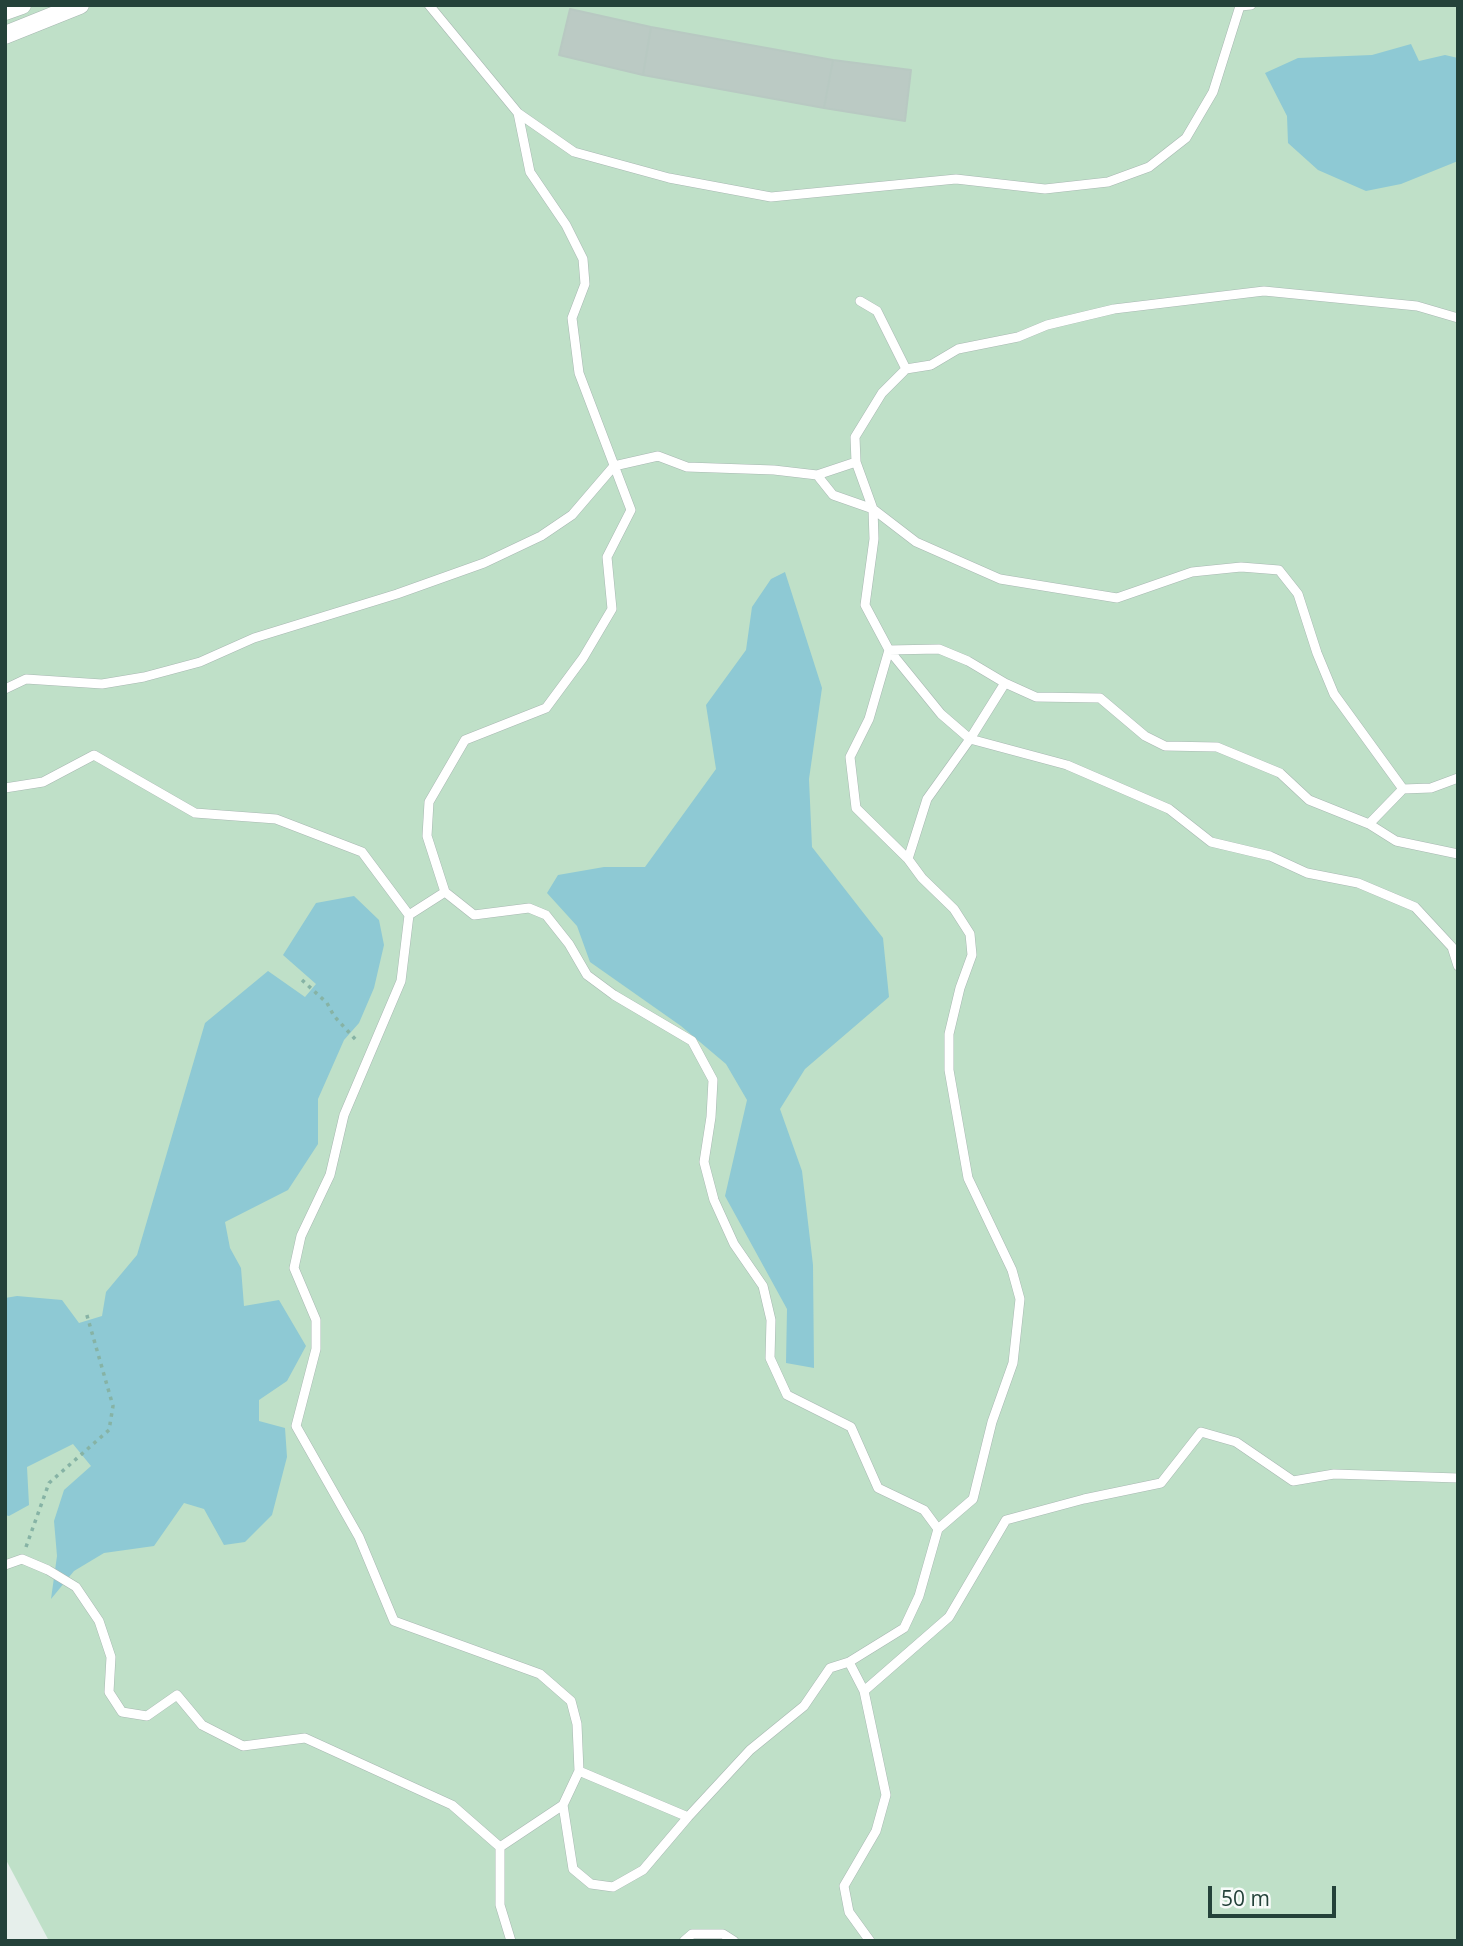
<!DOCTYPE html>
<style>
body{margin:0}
#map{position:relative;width:1463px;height:1946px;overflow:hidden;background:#e6efeb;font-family:"Open Sans",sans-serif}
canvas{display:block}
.frame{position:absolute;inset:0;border:7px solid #24423a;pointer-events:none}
.scale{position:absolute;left:1208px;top:1886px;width:128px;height:32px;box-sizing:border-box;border:4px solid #24423a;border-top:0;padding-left:9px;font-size:21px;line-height:24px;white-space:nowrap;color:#24423a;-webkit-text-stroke:5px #f7fbf9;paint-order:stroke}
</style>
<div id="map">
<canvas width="1463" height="1946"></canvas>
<div class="frame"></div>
<div class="scale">50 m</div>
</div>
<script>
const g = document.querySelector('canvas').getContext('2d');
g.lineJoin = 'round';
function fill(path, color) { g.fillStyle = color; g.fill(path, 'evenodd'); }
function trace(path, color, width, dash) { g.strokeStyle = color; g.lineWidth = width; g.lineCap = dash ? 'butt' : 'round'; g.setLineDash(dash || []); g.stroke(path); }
fill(new Path2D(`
 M5 5H1458V1941H49L5 1858Z`), '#bfe0c8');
fill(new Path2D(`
 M1411 44 1419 61 1445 55 1458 58V161L1401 184 1366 191 1318 170 1288 143 1287 116 1265 73 1298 58 1372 55Z
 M785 572 822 688 809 779 812 847 883 938 889 997 805 1069 780 1109 802 1171 813 1265 814 1368 786 1363 787 1309 725 1196 747 1100 726 1064 681 1026 590 962 577 926 547 893 558 875 604 867H645L716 769 706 705 746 650 752 607 771 579Z
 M354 896 379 920 384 945 374 988 359 1023 344 1040 318 1099V1144L288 1190 225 1222 230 1248 241 1268 244 1306 279 1300 306 1346 287 1381 259 1400V1421L285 1428 287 1457 272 1515 245 1542 224 1545 204 1509 184 1503 154 1546 104 1553 74 1571 51 1599 57 1556 54 1521 64 1490 91 1466 73 1444 27 1467 29 1505 9 1516 5 1515V1298L17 1296 62 1300 79 1323 102 1316 106 1292 137 1255 205 1023 268 971 305 997 316 984 283 955 316 903Z`), '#8ec9d4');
const building = new Path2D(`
 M570 9 651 27 643 75 559 55Z
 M651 27 833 60 824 108 643 75Z
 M833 60 911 70 905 121 824 108Z`);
fill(building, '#bbcac4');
trace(building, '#b8c9c2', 2);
const lane = new Path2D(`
 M429 5 518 113 574 152 669 178 771 197 956 179 1045 189 1108 182 1149 167 1186 138 1213 92 1240 6 1251 5
 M860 301 877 311 906 369
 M856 462 817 475 833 495 873 509 856 462 855 437 882 393 906 369 931 365 958 349 1018 337 1047 325 1114 309 1264 291 1417 306 1458 318
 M873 509 874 539 865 605 889 650 941 714 970 739 1067 765 1169 809 1211 842 1270 856 1307 873 1358 883 1415 907 1452 947 1458 966
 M873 509 916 542 1000 579 1117 598 1192 572 1241 567 1279 570 1298 594 1317 653 1334 694 1403 789 1431 788 1458 778
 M889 650 869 719 850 757 856 808 908 859 922 878 954 909 970 934 972 955 960 988 949 1034V1070L968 1178 1012 1270 1020 1299 1013 1363 992 1422 973 1499 938 1529
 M889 650 939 649 968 661 1005 683 1036 697 1100 698 1145 736 1165 746 1217 747 1280 773 1309 800 1369 824 1403 789
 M5 689 26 679 102 684 144 677 200 662 254 638 397 594 484 563 541 536 572 515 614 466 658 456 687 467 774 470 817 475
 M5 788 43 782 94 755 195 813 276 819 362 852 409 915 401 981 344 1115 330 1175 301 1236 294 1268 316 1320V1349L296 1426 359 1537 394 1621 540 1674 571 1701 577 1724 579 1771 688 1817 750 1750 804 1706 830 1668 849 1662 904 1628 919 1596 938 1529 924 1510 878 1488 851 1427 787 1395 770 1358 771 1320 763 1286 734 1244 714 1200 704 1162 711 1117 713 1080 692 1041 614 995 587 975 569 944 546 915 529 908 474 915 445 892 427 836 429 802 465 740 546 708 583 658 612 609 607 557 631 510 579 373 572 318 585 284 583 259 566 225 530 172 518 113
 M1369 824 1396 841 1458 854
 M908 859 927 799 970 739 1005 683
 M409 915 445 892
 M5 1565 22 1559 48 1570 76 1587 99 1621 111 1657 109 1692 122 1712 147 1716 177 1695 202 1725 243 1746 305 1738 452 1805 500 1847V1905L511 1941
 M849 1662 864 1691
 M563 1805 573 1869 591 1884 613 1887 643 1870 688 1817
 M500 1847 563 1805 579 1771
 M684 1941 692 1934H723L734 1941
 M870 1941 849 1912 844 1886 876 1831 886 1795 864 1691 949 1617 1006 1520 1084 1499 1161 1483 1201 1432 1236 1442 1293 1481 1334 1474 1458 1478`);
const street = new Path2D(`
 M5 11 22 5
 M5 35 80 5`);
trace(lane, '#a8b8b2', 10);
trace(street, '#a8b8b2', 19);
trace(new Path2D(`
 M302 980 327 1003 334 1016 356 1040
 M26 1547 49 1483 109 1430 113 1406 86 1312`), '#86b3a5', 3.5, [3.5, 5]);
trace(lane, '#fff', 9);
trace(street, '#fff', 18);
</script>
